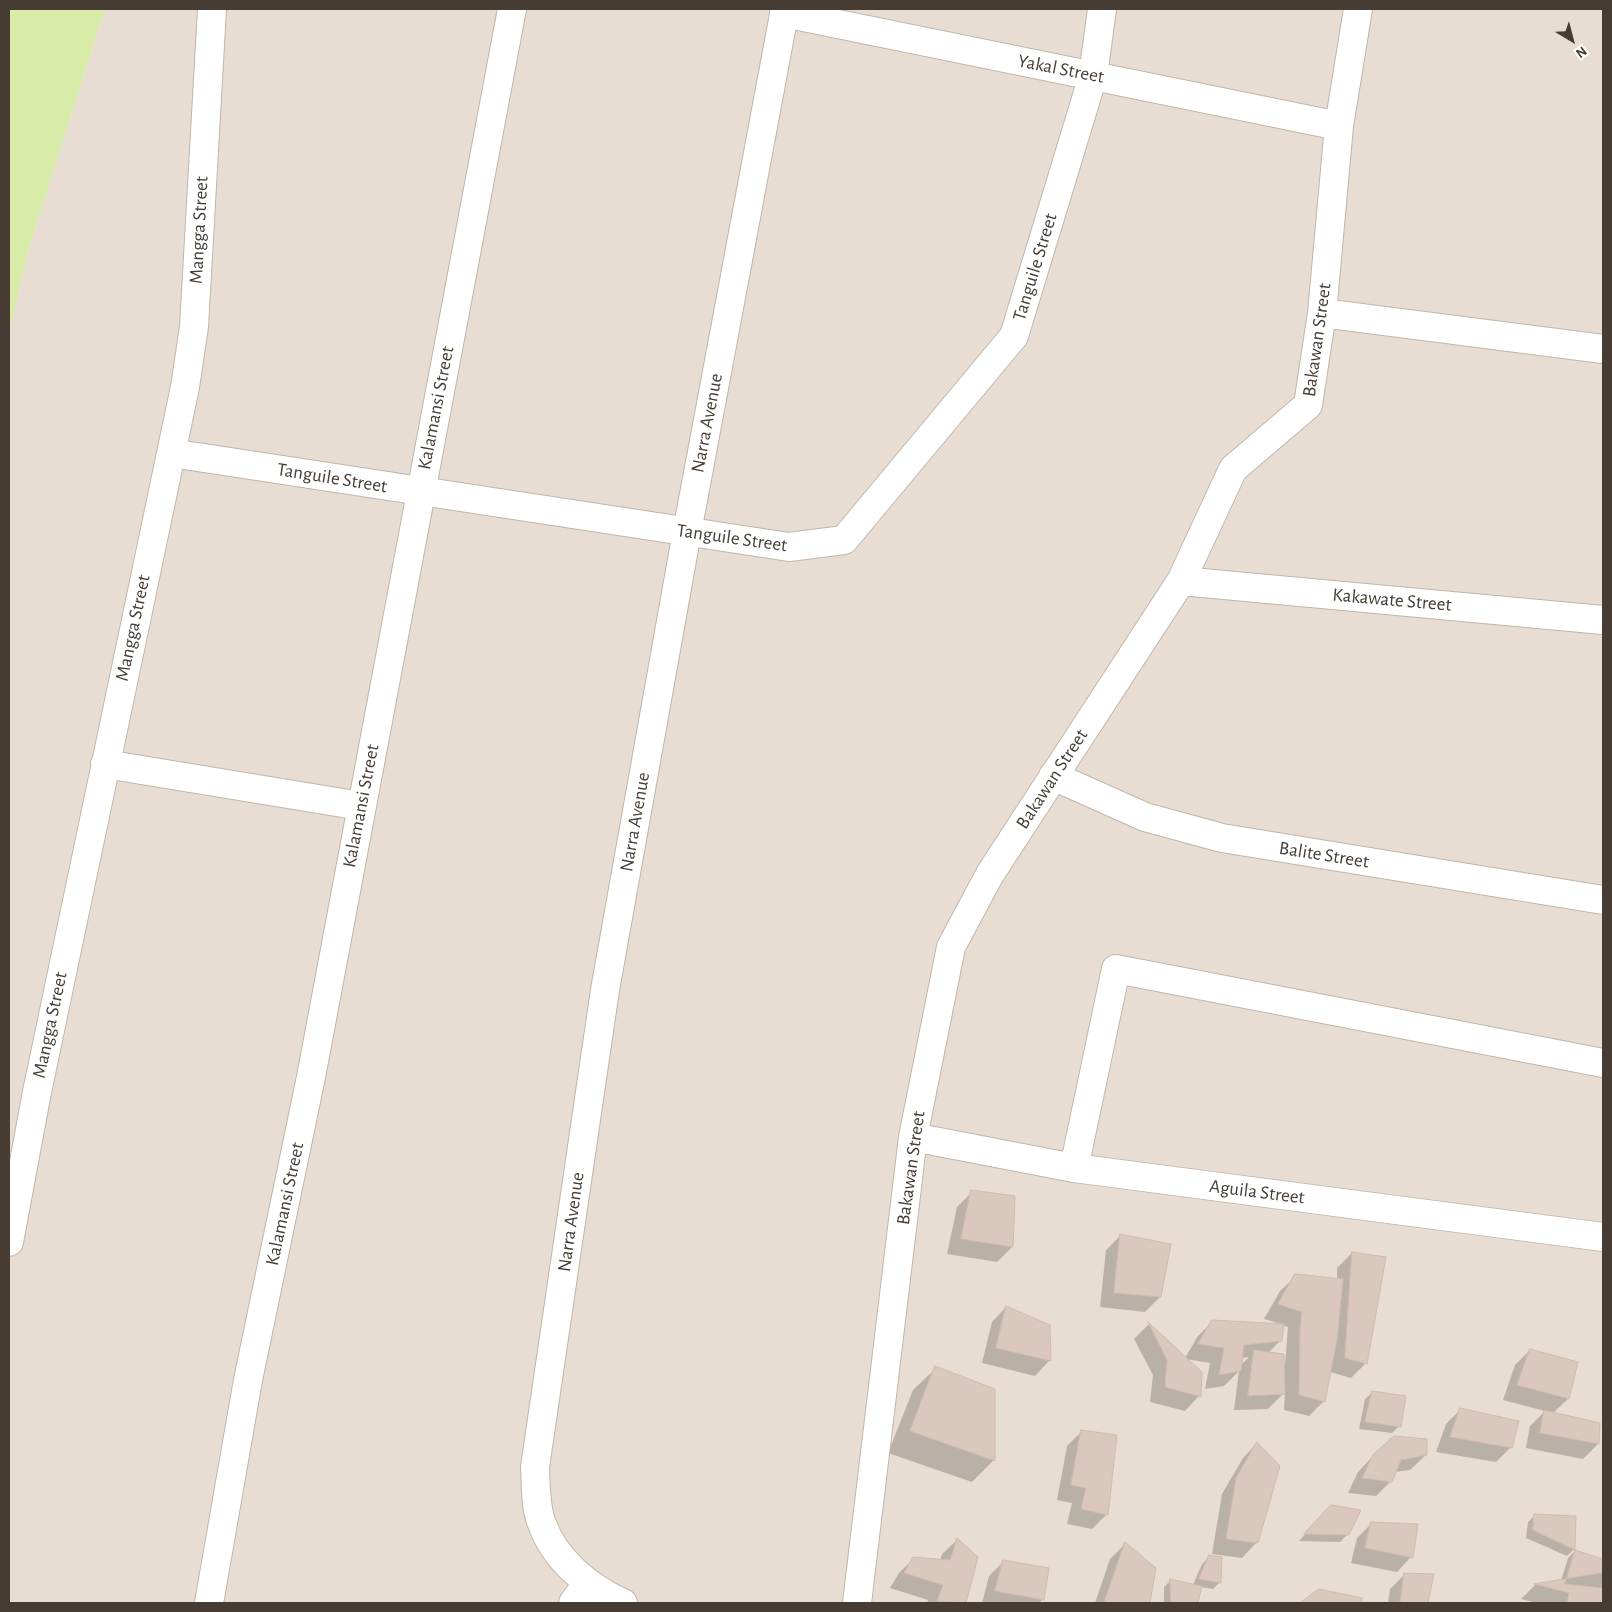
<!DOCTYPE html>
<style>
body{margin:0}
#map{position:relative;width:1612px;height:1612px;overflow:hidden;background:#f3ece4;font-family:"Alegreya Sans",sans-serif}
canvas{display:block}
.frame{position:absolute;inset:0;border:10px solid #463c33;pointer-events:none}
.north{position:absolute;left:1547px;top:15px;width:50px;height:50px;-webkit-text-stroke:4px #fff;paint-order:stroke;rotate:143deg;font-size:14px;font-weight:700;line-height:20px;text-align:center;color:#463c33}
.north::after{content:'';display:block;margin:auto;width:18px;height:22px;background:#463c33;clip-path:polygon(50% 0,100% 100%,50% 72%,0 100%)}
</style>
<div id="map">
<canvas width="1612" height="1612"></canvas>
<div class="frame"></div>
<div class="north">N</div>
</div>
<script>
const g = document.querySelector('canvas').getContext('2d');
g.lineJoin = 'round';
function fill(path, color) { g.fillStyle = color; g.fill(path, 'evenodd'); }
function trace(path, color, width, dash) { g.strokeStyle = color; g.lineWidth = width; g.lineCap = dash ? 'butt' : 'round'; g.setLineDash(dash || []); g.stroke(path); }
function label(font, color, halo, rows, align = 'center') {
  g.font = font + ' "Alegreya Sans",sans-serif'; g.lineWidth = 4.5; g.setLineDash([]); g.textBaseline = 'middle'; g.strokeStyle = halo; g.fillStyle = color; for (const [text, x, y, turn = 0] of rows) {
    g.save(); g.translate(x, y); g.rotate((+turn || 0) * Math.PI / 180); g.textAlign = isNaN(turn) ? turn : align; if (halo) g.strokeText(text, 0, 0); g.fillText(text, 0, 0); g.restore();
  }
}
fill(new Path2D(`
 M105 9H1603V1603H9V334L29 247Z`), '#e8ddd2');
fill(new Path2D(`
 M9 9H105L29 247 9 334Z`), '#d8eba9');
fill(new Path2D(`
 M972 1192 1012 1247 997 1262 947 1254 957 1207Z
 M1121 1235 1160 1297 1145 1312 1100 1307 1106 1250Z
 M1352 1253 1366 1363 1351 1378 1330 1372 1324 1401 1309 1416 1284 1410 1285 1392 1268 1409 1234 1410 1239 1371 1224 1386 1205 1389 1210 1363 1186 1359 1199 1396 1185 1411 1150 1402 1153 1375 1134 1339 1149 1324 1185 1358 1198 1336 1213 1321 1281 1324 1264 1319 1280 1291 1296 1276 1337 1280V1268ZM1282 1325 1288 1327 1285 1365 1268 1353 1280 1341ZM1249 1357 1240 1366 1241 1358Z
 M1006 1307 1049 1326V1361L1035 1376 982 1363 992 1322Z
 M1530 1350 1568 1399 1553 1413 1598 1444 1583 1459 1526 1448 1530 1426 1545 1411 1503 1400 1515 1365Z
 M936 1368 994 1460 972 1482 888 1453 913 1390Z
 M1373 1392 1399 1426 1392 1433 1359 1429 1365 1399Z
 M1461 1409 1511 1447 1496 1462 1436 1452 1446 1424Z
 M1082 1431 1107 1514 1092 1529 1067 1524 1072 1503 1057 1500 1067 1446Z
 M1257 1443V1542L1242 1558 1212 1554 1222 1494 1243 1458Z
 M1426 1455 1410 1470 1394 1472 1391 1481 1376 1496 1348 1493 1358 1472 1373 1456Z
 M1324 1514 1348 1534 1340 1542 1299 1541Z
 M1535 1515 1574 1549 1567 1556 1526 1538 1528 1522Z
 M1372 1523 1411 1557 1397 1572 1351 1563 1357 1538Z
 M957 1540 976 1557 964 1603H927L928 1600 890 1588 899 1573 914 1558 940 1561 942 1554Z
 M1125 1544 1154 1568 1149 1603H1095L1110 1559Z
 M1575 1551 1603 1561V1603H1537L1521 1599 1535 1585 1561 1581 1568 1558Z
 M1210 1556 1220 1582 1213 1589 1200 1587 1197 1603H1164V1587L1171 1580 1193 1585 1202 1564Z
 M1004 1561 1043 1599 1039 1603H982L989 1576Z
 M1405 1574 1432 1575 1427 1603H1388L1390 1589Z
 M1319 1590 1360 1599V1603H1302Z`), '#0003');
const building = new Path2D(`
 M971 1190 1015 1196 1013 1247 961 1239Z
 M1120 1234 1171 1244 1161 1297 1114 1293Z
 M1352 1252 1386 1257 1367 1364 1345 1358Z
 M1295 1274 1343 1279 1337 1340 1325 1402 1299 1395 1300 1328 1302 1312 1278 1304Z
 M1006 1306 1050 1325 1051 1361 996 1348Z
 M1212 1320 1284 1324 1282 1341 1244 1345 1241 1371 1219 1375 1224 1348 1198 1344Z
 M1148 1322 1202 1372 1201 1397 1165 1387 1167 1360Z
 M1530 1349 1578 1362 1569 1399 1517 1385Z
 M1254 1350 1284 1354 1285 1394 1248 1396Z
 M935 1366 995 1389V1461L910 1431Z
 M1372 1391 1406 1396 1401 1427 1365 1422Z
 M1460 1408 1519 1421 1512 1448 1450 1437Z
 M1544 1410 1600 1423 1599 1444 1540 1433Z
 M1081 1430 1117 1435 1108 1515 1081 1509 1086 1488 1071 1485Z
 M1394 1436 1427 1439V1455L1401 1460 1392 1482 1362 1478 1373 1455Z
 M1257 1442 1280 1466 1258 1543 1226 1539 1236 1478Z
 M1331 1505 1361 1510 1349 1535 1304 1534Z
 M1534 1514 1576 1516 1575 1550 1533 1530Z
 M1371 1522 1418 1524 1413 1558 1365 1548Z
 M957 1538 978 1557 966 1603 937 1601 943 1585 904 1573 913 1557 950 1560Z
 M1125 1542 1156 1568 1150 1603H1104Z
 M1575 1550 1603 1559V1588L1565 1584Z
 M1209 1555 1222 1557 1221 1583 1199 1579Z
 M1003 1560 1049 1568 1044 1600 995 1591Z
 M1404 1573 1434 1574 1428 1603H1400Z
 M1603 1573V1603H1567L1569 1593 1534 1584Z
 M1170 1579 1202 1586 1198 1603H1171Z
 M1319 1589 1362 1598 1361 1603H1300Z`);
fill(building, '#d9c8bb');
trace(building, '#d1bcab', 1);
const minor = new Path2D(`
 M784 13 1339 126
 M1322 313 1603 349
 M171 453 789 547 844 540 1014 336 1093 76 1102 9
 M1181 581 1603 620
 M105 764 361 806
 M1053 776 1145 817 1222 838 1603 900
 M913 1137 1074 1168 1603 1237
 M1074 1168 1116 969 1603 1063
 M9 1242 37 1092 185 387 194 327 212 9
 M209 1603 248 1380 311 1077 512 9
 M573 1603 588 1583
 M623 1603C589 1588 555 1560 542 1524 535 1507 536 1485 535 1467L605 990 687 532 785 9
 M857 1603 913 1137 951 947 990 874 1181 581 1233 469 1308 405 1322 313 1339 126 1358 9`);
trace(minor, '#c2b5a9', 30);
trace(minor, '#fff', 28);
label('19px', '#463c33', '#fff', [
 ["Yakal Street",1061,69,11],
 ["Mangga Street",199,230,-87],
 ["Tanguile Street",1035,267,-73],
 ["Bakawan Street",1317,340,-82],
 ["Kalamansi Street",436,408,-79],
 ["Narra Avenue",707,423,-79],
 ["Tanguile Street",332,478,9],
 ["Tanguile Street",732,538,8],
 ["Kakawate Street",1392,600,5],
 ["Mangga Street",133,628,-78],
 ["Bakawan Street",1052,779,-57],
 ["Kalamansi Street",361,806,-79],
 ["Narra Avenue",635,822,-80],
 ["Balite Street",1324,855,9],
 ["Mangga Street",50,1025,-78],
 ["Bakawan Street",911,1168,-82],
 ["Aguila Street",1257,1192,7],
 ["Kalamansi Street",285,1204,-78],
 ["Narra Avenue",571,1222,-82]
]);
</script>
